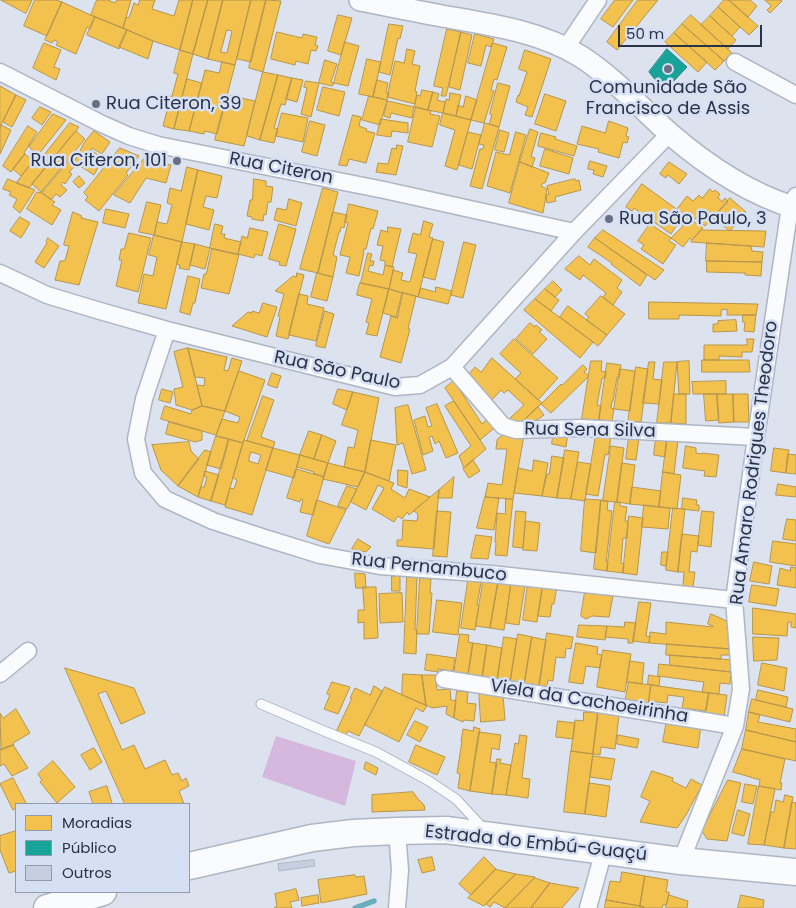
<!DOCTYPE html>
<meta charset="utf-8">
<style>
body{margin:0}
#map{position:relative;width:796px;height:908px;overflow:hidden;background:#dde3ee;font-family:Poppins,sans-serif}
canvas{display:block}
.legend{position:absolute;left:15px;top:803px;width:175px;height:90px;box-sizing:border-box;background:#d6e0f5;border:1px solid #919aaf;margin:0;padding:6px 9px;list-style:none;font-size:15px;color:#2a3247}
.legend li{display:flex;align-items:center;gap:10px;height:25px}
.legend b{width:25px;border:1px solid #919aaf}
.scale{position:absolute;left:618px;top:25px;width:144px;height:22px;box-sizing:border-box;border:2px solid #2a3247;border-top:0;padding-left:6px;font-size:15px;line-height:18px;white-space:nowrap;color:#2a3247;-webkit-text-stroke:4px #d6e0f5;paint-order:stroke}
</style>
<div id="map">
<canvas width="796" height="908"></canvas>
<ul class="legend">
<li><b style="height:14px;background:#f2c14e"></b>Moradias</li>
<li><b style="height:14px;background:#17a398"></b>Público</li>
<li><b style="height:14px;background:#c7cee0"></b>Outros</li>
</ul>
<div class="scale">50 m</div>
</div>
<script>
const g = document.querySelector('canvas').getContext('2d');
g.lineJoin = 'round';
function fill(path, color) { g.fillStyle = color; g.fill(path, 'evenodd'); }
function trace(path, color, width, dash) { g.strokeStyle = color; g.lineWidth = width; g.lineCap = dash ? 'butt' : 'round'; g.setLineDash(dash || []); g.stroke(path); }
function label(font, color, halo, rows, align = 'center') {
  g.font = font + ' Poppins,sans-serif'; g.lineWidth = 5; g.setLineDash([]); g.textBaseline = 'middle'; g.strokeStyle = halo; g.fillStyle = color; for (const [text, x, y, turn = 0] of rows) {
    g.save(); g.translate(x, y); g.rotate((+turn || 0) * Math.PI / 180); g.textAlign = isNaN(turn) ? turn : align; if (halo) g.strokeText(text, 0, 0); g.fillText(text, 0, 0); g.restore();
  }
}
fill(new Path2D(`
 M276 736 356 761 345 806 262 777Z`), '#d6b8de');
const homes = new Path2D(`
 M1 0H32L26 13Z
 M35 0H56L62 2 47 36 24 26Z
 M97 0H108L115 3 117 0H131L123 28 91 15Z
 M140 0H155L152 9 174 16 179 0H193L180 50 153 41 123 28 126 17 129 18 134 3 138 5Z
 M193 0H208L193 54 180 50Z
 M208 0H223L208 59 193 54Z
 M223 0H251L235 65 208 59ZM227 30 232 31 227 53 221 52Z
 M251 0H266L251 62 237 59Z
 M266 0 281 1 263 72 249 68Z
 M615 0H633L613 27 601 19Z
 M638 0H658L617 50 607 42Z
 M724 0H729L758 26 749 35 718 7Z
 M729 0H750L757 6 748 17Z
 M765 0H781L782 1 770 13 767 10 771 6Z
 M62 2 95 17 90 29 87 27 76 54 56 45 58 42 54 40 52 43 45 40Z
 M718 7 740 27 732 36 710 16Z
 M338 15 352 18 341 55 328 51Z
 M691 15 732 53 724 61 682 24Z
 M710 16 736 40 728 49 701 25Z
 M95 17 127 30 119 49 87 35Z
 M389 24 403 26 400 39 398 38 390 75 379 72Z
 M682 24 724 61 715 70 674 33Z
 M447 29 461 32 446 96H441L443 88 434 86Z
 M127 30 153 41 148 59 119 47Z
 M277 32 302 38 303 34 317 37 315 45 318 46 316 51 311 50 308 64 296 61 295 65 271 59Z
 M461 32 472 35 460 90 449 87Z
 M674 33 707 62 698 72 665 42Z
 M475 34 494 39 491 47 486 45 481 66 468 63Z
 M345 42 359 46 348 86 334 83Z
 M44 43 61 50 54 67 60 69 56 80 33 68Z
 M493 43 507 47 497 80 494 79 491 90 494 91 484 123 471 120Z
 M407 49 415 51 412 64 420 66 415 91 417 92 415 104 387 97 395 61 404 63Z
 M180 50 193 54 174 129 163 126 171 96H172L178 74 174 73Z
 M525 50 551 59 532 117 525 115 528 107 516 102 518 95 519 96 527 72 519 69Z
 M367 59 381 62 373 97 359 94Z
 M325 60 337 64 331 82 334 83 332 86 319 83Z
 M222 62 235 65 217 134 205 131 204 134 189 131 205 70 219 73Z
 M263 72 278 75 260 140 247 136Z
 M278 75 292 78 285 105 281 104 274 128 278 129 274 143 260 140Z
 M292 78 303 80 297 102 286 99Z
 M187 79 202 83 189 131 174 129Z
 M377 80 388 83 386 92 389 93 387 100 373 97Z
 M306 81 319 83 311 117 301 114 307 88 304 87Z
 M498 83 510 86 499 127 489 124 492 115 490 114Z
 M0 86 16 95 0 127Z
 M323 87 345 92 339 116 317 110Z
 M422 90 433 92 428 110 414 107 417 95 420 96Z
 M433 92 439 94 437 100 445 102 443 113 428 110Z
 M450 93 461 95 456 116 443 113 446 99 449 100Z
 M545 94 566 101 556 131 535 124Z
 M16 95 26 100 12 127 3 122Z
 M227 95 255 101 244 146 215 140Z
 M369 96 387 100 380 125 362 120Z
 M466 96 477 100 471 120 456 116 458 105 463 107Z
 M388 101 414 107 412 118 391 113 390 118 384 116Z
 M40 107 51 112 42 125 32 118Z
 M416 107 431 111 430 114 440 116 432 147 408 142Z
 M282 113 308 118 303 142 276 136Z
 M443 113 471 120 457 170 445 166 455 130 440 125Z
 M53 114 66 120 38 155 29 147Z
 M353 115 361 117 359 126 367 129 366 131 375 133 366 163 349 159 347 166 339 165Z
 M381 119 408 123V133L392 131 391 137 377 135Z
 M310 121 325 125 317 156 302 152Z
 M609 121 628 128 626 136 629 137 627 143 623 142 619 158 598 152 599 149 577 144 582 126 605 133Z
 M70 123 79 127 29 188 16 183 30 165 33 168Z
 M485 123 499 127 482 189 470 186 480 149H483L484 145 479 144Z
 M1 125 11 130 0 154V127Z
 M28 126 37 132 24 153 25 154 11 172 3 166Z
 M530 129 538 132 531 157 535 158 532 167 520 162Z
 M500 130 509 133 504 152 495 150Z
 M76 131 85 139 41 192 32 184Z
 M94 131 110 142 102 154 92 148 91 150 103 158 94 175 74 162 84 143Z
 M468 132 481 135 472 169 459 165Z
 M516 132 526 135 510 193 487 186 496 152 509 155Z
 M541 133 556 137 555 139 577 146 574 156 538 146Z
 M397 145 403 146 396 175 376 172 378 163 388 164 392 148 396 149Z
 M120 148 139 156 126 173 128 175 99 211 85 200 88 197 84 193Z
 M545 149 573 158 569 174 540 166Z
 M25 154 33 161 21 176 13 169Z
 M144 159 171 165 166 183 146 178 130 203 114 195Z
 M590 161 607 166 603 177 593 174 594 170 588 169Z
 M68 162 74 167 69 172 72 174 65 184 63 182 61 185 67 190 60 197 56 194 51 200 42 193Z
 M520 162 549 173 545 183H543L541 186 547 189 543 213 509 203Z
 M669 162 687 174 679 184 668 175 666 178 660 174Z
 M187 167 198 170 182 242 154 235 157 222 167 224 172 205 167 203 170 188 181 191Z
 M198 170 222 176 217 198 206 196 203 207 214 210 209 230 186 224Z
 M79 176 85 183 79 188 73 182Z
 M8 179 35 190 20 213 13 207 17 199 9 195 11 192 3 189Z
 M254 179 266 181V186L273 187 271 202H268L266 215 264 214 263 221 252 219V217L247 216 250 200H252Z
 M575 179 576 181 579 180 581 190 555 197 556 201 547 203 546 195 549 194 547 186Z
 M642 184 693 221 703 228 692 240 690 238 683 247 671 238 683 226 678 223 671 234 634 208 632 211 626 207Z
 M323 188 338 192 318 273 300 269Z
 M710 189 713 192 715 190 720 194 718 197 722 202 725 198 728 202 705 226 696 218 693 221 677 209 687 196 693 201 699 195 702 198Z
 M37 192 42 193 55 202 52 205 61 210 52 225 27 209Z
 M730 198 746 212 730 231 713 218Z
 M289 199 302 203 296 226 274 220 277 208 286 210Z
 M147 202 161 205 154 235 139 232Z
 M349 204 378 211 373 229 371 228 366 249H364L363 252H364L359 276 346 273 350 257 340 255 348 223 345 222Z
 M106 209 129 214 125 228 103 223Z
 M73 212 82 216 81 218 98 222 79 285 55 280 60 261H65L69 246 64 245Z
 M333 212 347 215 344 228 341 227 340 232H339L333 255 337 257 333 277 318 273Z
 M20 217 30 223 21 238 10 231Z
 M424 221 433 224 429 237 433 238 418 297 389 289 393 270 403 273 401 280 410 282 417 254 408 252 413 233 420 235Z
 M215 224 223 226 221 234H225L224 238 241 242 238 254 210 248Z
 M279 224 296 229 286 266 279 265 280 262 269 259Z
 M650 224 670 237 671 238 669 241 676 245 663 264 641 249 644 245 638 241Z
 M388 227 401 229 392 267 385 265V261L380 260 383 246 377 245 381 230 387 232Z
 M250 228 268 232 262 256 255 254 254 258 238 254 242 236 247 238Z
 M603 230 664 270 655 280 595 238Z
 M701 230 766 231 764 247 691 242Z
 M129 233 151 238 138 292 116 286 122 260H119L121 249H124Z
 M154 235 182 242 166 309 138 303 144 274 153 276 157 257 149 255Z
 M48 238 59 246 44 268 35 262 47 243 46 242Z
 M595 238 647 275 640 286 611 264 612 263 588 247Z
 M433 239 444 242 435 280 423 277Z
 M182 242 195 244 189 270 179 268 180 265 177 264Z
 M464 242 476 245 463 298 451 295Z
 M707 243 751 246 752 251 763 252 762 262 706 261Z
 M195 244 210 248 205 269 190 265Z
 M212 249 239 255 229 294 201 288 204 274H206Z
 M368 253 372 254 370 261H374L373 266 370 265 368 271 383 275 385 265 394 267 389 289 361 283Z
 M579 256 590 265 594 259 622 280 617 288 622 292 613 305 603 297 606 293 583 275 580 280 565 269Z
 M707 261 762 262 761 276 745 275V273L707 272Z
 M297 273 304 275 288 339 276 336 280 317 278 316 284 294 275 291 293 276 296 277Z
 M317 273 333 277 327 301 311 297Z
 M188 276 200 279 195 303H193L190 315 180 312Z
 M553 281 562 290 555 297 545 289Z
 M360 283 389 289 377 336 366 334 369 323 366 322 372 299 357 295Z
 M436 287 452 291 448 304 418 297 421 288 435 292Z
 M389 289 402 293 396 317 383 313Z
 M545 289 559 300 551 311 535 299Z
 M403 293 416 296 408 329H410L401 363 380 357 391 316 397 318Z
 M299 294 308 296 307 304 324 308 316 341 289 335Z
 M601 296 625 314 607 335 586 320 589 317 585 314Z
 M535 299 593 342 580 358 524 310Z
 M649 302 758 304 756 315H727V309L721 310V316L679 315V319H649Z
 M263 303 277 307 267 337 232 326 248 312 252 313V311L259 313Z
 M568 306 607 335 598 346 560 317Z
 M325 311 334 314 325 348 316 346Z
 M743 315H756L754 332 744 331 745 322H743Z
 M736 320 737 331 713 332V324H718V321Z
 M530 323 535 327 536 325 542 330 539 332 547 339 533 354 516 339Z
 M514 339 558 378 538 400 515 379 521 373 500 354Z
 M747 339H754L752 352H742V357L719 356V360H704V345H747Z
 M188 348 227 357 224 370 228 371 232 358 242 361 225 411 202 406 197 385 204 386 205 378 195 377Z
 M188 348 202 406 192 410 176 405 174 389 183 387 174 352Z
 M492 358 542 403 519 425 509 419 524 405 508 390 504 393 501 390 492 400 468 375 475 367 481 372Z
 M702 360H749L750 372H702Z
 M591 361H602L601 371 606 372 605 378H602L597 405 601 406 599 420 582 419Z
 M689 361 690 394H679L677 362Z
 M649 362H655L653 379 662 380 659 404 643 403Z
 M664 362H677L671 423H657Z
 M607 363 621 365 619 378 617 377 613 401H612L611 408 614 409 612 421 599 420Z
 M583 365 587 369 584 372 589 376 551 413 541 404 561 384 562 385Z
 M636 367 648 369 641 422H628Z
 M620 369 635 371 630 411 614 409Z
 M239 371 265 380 243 443 216 436 222 419 238 423 240 417 225 411Z
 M272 373 281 376 277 388 268 385Z
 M456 379 463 387 460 390 482 424 490 416 498 425 480 440 445 388Z
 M726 381V394H693L692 382Z
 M162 389 173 392 170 403 159 400Z
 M338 389 353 392 347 410 333 404Z
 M353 392 379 398 365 472 344 467 348 447 354 448 358 430 342 425Z
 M674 394H686V424L671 423Z
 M704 394H717L719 420 706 421Z
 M717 394H733L734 422 719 423Z
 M733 394H748L749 422H734Z
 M263 396 274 400 261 437 275 442 273 448 247 441Z
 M454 401 486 449 464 468 459 456 471 446 445 406Z
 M437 404 458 453 446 458 439 441 435 444 432 436 429 437 433 451 423 455 414 420 425 416 428 427 432 426 426 408Z
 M408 405 426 470 412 474 403 443 397 445 395 408Z
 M165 406 191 414 192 410 202 406 225 411 216 435 161 419Z
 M538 407 544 415 537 420 522 422Z
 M169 422 202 431V440L195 442 166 434Z
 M554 429 568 432 566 447 552 444Z
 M309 431 322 435 314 459 300 455Z
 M505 433 524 435 513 499 485 497 488 483 502 485 507 449H496L497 440Z
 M322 435 336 441 328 463 314 459Z
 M596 435 611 437 608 455 605 454 598 496 586 494Z
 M216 436 229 439 221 469 207 465Z
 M629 437 639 438 636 460 626 459Z
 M656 438H667L665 457 654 455Z
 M229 439 243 443 225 505 211 501Z
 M667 439 678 440 674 474 663 472Z
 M244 440 273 448 252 515 225 507 230 488 234 489 237 480 233 478ZM251 452 261 455 258 464 249 461Z
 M371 440 396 445 389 481 365 472Z
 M189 442 191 451 199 459 178 486 161 470 152 445Z
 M611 446 624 448 617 502 603 501Z
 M686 446 696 448V453L702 454V453L719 455 716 477 704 476 705 471 683 468Z
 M273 448 300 455 294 478 266 470Z
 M774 448 789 450 786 473 771 471Z
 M205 450 211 452 198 497 178 486Z
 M565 450 579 452 571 499 557 498Z
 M788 454 796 455V474L786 473Z
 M300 455 328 463 324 477 313 473 314 472 297 467Z
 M552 456 564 458 557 498 542 496 547 474H549Z
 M473 460 480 471 469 478 463 469Z
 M534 460 548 463 542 496 514 493 518 468 532 471Z
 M578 462 591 464 585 501 571 499Z
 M328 463 365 472 358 487 323 479Z
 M622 463 635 465 630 504 617 502Z
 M296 469 324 477 313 515 300 512 303 500 301 499 300 502 287 498Z
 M398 470 408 471 407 488 398 485Z
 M205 471 219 475 211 501 198 497 201 486 204 488 207 477 204 476Z
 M365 472 394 483 391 489 405 498 409 489 430 497 409 515 407 512 402 519 398 516 394 522 372 509 384 488 378 485 366 510 351 502Z
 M663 472 681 475 677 509 659 507Z
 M454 477 452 498H438L439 490Z
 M778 484 796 487V497L776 495Z
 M347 486 357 489 347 509 338 506Z
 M632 487 661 491 659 507 630 504Z
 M439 490 434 549 397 546V540H402L403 520 417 521 418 514 414 511Z
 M485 497 499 498 494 530 477 528Z
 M683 498 697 500 696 505H699V511L682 509Z
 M506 499H513L507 556 495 555 496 543 495 542 497 513 505 514Z
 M585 499 601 500 596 553 581 551Z
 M317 500 346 510 329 544 307 536Z
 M601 500 608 501 607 510 612 511 606 562H608L607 571 594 569Z
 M615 502H620V506L627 507 625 521H628L627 538H623L621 563 624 564 623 573 607 571Z
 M644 505 670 508 668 529 642 527Z
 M673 508 685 509 678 572 666 570Z
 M437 511 451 512 447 557 433 556Z
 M516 511 526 512 523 548 513 547Z
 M702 511 714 512 711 547 698 545Z
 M629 516 643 518 637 575 623 573Z
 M787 519 796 520V541L783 539Z
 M526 521 540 523 537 551 523 550Z
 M682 534 699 536 697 552 691 551 689 572H695L693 587 683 586 684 572H678Z
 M476 535 492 537 488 559 471 558Z
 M358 539 371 547 366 552 352 549Z
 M773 541 796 544V566L770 562Z
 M662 552H668L666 566 661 565Z
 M754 562 772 566 769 584 750 581Z
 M791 567 796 568V588L777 585 780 568 790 571Z
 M355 573 365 574 366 588H356Z
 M392 576H400V591H392Z
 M407 577 417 578 415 630H417L416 654 404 653Z
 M420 578 431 579 430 593H432L429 634H417Z
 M468 581 481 582 477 605H479L475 630 461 628Z
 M483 582 498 583 490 628 476 626Z
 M498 583 511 584 504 630 490 628Z
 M528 583 543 584 537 622 523 620Z
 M511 584 525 585 519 625 506 623Z
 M543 584 557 586 554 604H552L550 617 538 616Z
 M752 585 779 589 776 606 749 602Z
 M363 587H376L378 638 364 639V622L358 623V610H364Z
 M585 592 613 596 609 617 592 616 586 619 581 616Z
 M402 593 403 622 380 623 379 594Z
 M437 600 462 603 458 635 433 632Z
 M639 602 651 603 646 636 650 637 649 643 633 641Z
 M753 608 796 614V628L791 627V622H788L787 636 753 634Z
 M711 614 729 622 727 627 731 649 649 643 650 632 666 634V622L713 627V626L708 624Z
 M625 622 636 623 633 643H628V639L605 637 607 626 624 627Z
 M579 625 607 626 605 640 577 637Z
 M547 633 573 637 571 649 566 648 565 658 556 657 553 681 548 680 547 687 539 686Z
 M460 634 469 635 468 642 473 643 468 676 454 674Z
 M518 634 532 637 524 686 510 683Z
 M504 637 517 639 510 683 497 681Z
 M532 637 546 640 539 688 524 686Z
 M753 637 779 638 777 660 754 661Z
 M473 643 487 645 482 679 468 676Z
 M576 643 598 647 597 654 602 655 600 668 586 666 583 684 569 682Z
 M667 644 731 649 732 655H721V659L666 655Z
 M487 645 502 648 497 681 482 679Z
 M603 650 631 654 625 692 597 687Z
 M427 654 455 658 453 671 438 669V672L425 670Z
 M670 655 732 660 731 672 670 665Z
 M630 661 644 663 642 684 627 682Z
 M762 663 787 668 784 691 758 685Z
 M659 664 731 672 730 684 720 683 719 694 702 692 704 682 658 676Z
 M65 668 134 688 145 713 121 724 106 691 98 694 122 750 134 745 145 769 165 760 172 775 178 773 182 781 186 778 189 786 179 791 184 804H125Z
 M403 674 422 675 426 705 402 695Z
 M422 675H435L437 690 450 689 451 700 456 701 454 718 446 714 447 706 432 708 426 705Z
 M649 675 660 677 659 686 648 684Z
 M332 682 350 687 338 714 324 709 330 695 327 694Z
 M629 682 651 685 648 705 625 702Z
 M651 685 709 693 706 711 682 708 684 697 668 695 667 703 649 701Z
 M374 686 382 691 359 736 348 731 345 736 336 732 352 698H350L355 688 370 695Z
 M385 687 427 706 423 712 416 708 399 742 365 725Z
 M758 690 788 697 786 707 756 700Z
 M457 691 468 692 467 703 476 704 474 721 464 720 463 722 454 718Z
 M479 691 503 695 505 720 481 722Z
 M709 693 727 695 724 717 705 715Z
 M752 699 793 709 790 722 749 712Z
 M16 709 30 733 13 743 14 745 1 750 0 713 3 718Z
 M584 712 598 713 593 754 571 751 575 720 583 721Z
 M598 712 619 715 615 749 601 747 600 755 593 754Z
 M749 712 760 715 758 722 796 729V742L746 730Z
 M667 720 701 725 698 748 663 742Z
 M415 721 428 727 420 742 407 735Z
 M558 721 575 723 573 739 556 737Z
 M474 727 480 729 470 791 458 788 460 774 457 773 462 741H461L463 729 473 731Z
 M746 730 796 742V761L742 749Z
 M479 732 501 735 499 750 492 748 490 762 497 763 492 794 470 791Z
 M520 735 527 736 522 778 530 779 528 798 506 795 515 743 518 744Z
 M618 735 639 739 637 748 617 744Z
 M13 745 28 768 12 776 4 764 0 766V750Z
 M416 745 445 757 437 775 409 762Z
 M94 748 102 762 90 770 81 755Z
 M742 749 785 759 780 783H782L781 790 759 786 760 780 733 772Z
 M571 751 593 754 585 814 564 812Z
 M593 756 615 759 611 780 590 777Z
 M497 759H501L500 763 511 765 506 795 492 794Z
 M53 761 75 787 57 803 40 782 42 780 38 774Z
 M366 762 378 768 376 775 364 769Z
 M652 771 673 778 672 781 686 788 691 779 702 785 686 815 677 828 640 822 650 801 641 797Z
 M13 778 26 803 23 804H16V808L13 810 0 784Z
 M728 780 741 783 727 841 707 839 702 831Z
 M589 783 610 786 606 817 585 814Z
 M745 784 757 786 753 804 742 802Z
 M107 786 112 803 109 804H93L89 792Z
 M759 786 775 789 764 845 748 844Z
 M413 792 418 799 424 805 425 810 372 812V795Z
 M785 795 793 797 784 848 764 845 771 812H774L776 800 783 802Z
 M792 802 796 803V849L784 848Z
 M738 810 750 814 744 836 732 833Z
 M16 831V871L9 873 0 850V836Z
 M432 857 435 870 422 873 418 860Z
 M484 857 496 869 471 895 459 884Z
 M496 869 498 870 516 874 484 906 468 898Z
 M622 872 645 876 640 906 606 900 610 881 620 882Z
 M516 874 535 877 505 908 494 902 490 907 486 904Z
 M355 875 356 877 364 876 367 894 321 903 318 880Z
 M645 876 668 880 666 892H669V895L666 905H663L662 908H644V907L640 906Z
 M535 878 550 883 531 908H505Z
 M550 883 579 888 562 908H531Z
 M296 889 299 900 290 902 292 908H274L277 906 275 894Z
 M318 895 319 903 302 906 301 898Z
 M669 895 688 901 687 908H666Z
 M741 895 764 900 763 908H738Z
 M606 900 640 906 644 907V908H605Z`);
fill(homes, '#f2c14e');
trace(homes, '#b6964c', 1);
const public = new Path2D(`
 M667 49 687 67 670 85 658 83 649 72Z`);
fill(public, '#17a398');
trace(public, '#1d8180', 1);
trace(new Path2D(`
 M355 908 374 901`), '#69aeba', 5.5);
const building = new Path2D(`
 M314 860 315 866 279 871 278 864Z`);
fill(building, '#c7cee0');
trace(building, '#afb5c4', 1);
const service = new Path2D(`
 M261 704 324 731 376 752 429 781 456 799 484 829`);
const minor = new Path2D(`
 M565 49 598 0
 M735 62 796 95
 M0 72 100 123 129 136 158 145 384 190 574 232
 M0 273 47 295 100 311 167 330 395 387 420 385 452 367 574 232 670 133
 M167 330 144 399 136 439 143 473 165 499 213 521 265 538 320 555 380 566 491 574 734 600
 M452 367 503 426 516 430 581 428 756 437
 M0 674 28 651
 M444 679 735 726
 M397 831 400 870 397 908
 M681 861 735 726 741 689 734 600 756 437 790 206 796 196
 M588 908 604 850`);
const tertiary = new Path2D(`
 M360 0C387 5 414 11 442 16 488 24 539 31 580 56 613 77 640 107 669 133 706 165 749 194 796 208`);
const primary = new Path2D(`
 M189 866 312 838 353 833 397 831 446 830 681 861 796 872
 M47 908 103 892`);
trace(service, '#aeb5c4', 11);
trace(minor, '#aeb5c4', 19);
trace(tertiary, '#aeb5c4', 24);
trace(primary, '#aeb5c4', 29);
trace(service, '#fafbfc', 9);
trace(minor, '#fafbfc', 16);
trace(tertiary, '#fafbfc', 21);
trace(primary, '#fafbfc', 26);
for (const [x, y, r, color] of [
 [668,69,5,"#697081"],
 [96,104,5,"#697081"],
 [177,161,5,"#697081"],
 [609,219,5,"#697081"]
]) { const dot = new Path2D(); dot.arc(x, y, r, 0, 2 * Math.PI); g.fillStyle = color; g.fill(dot); trace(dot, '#d6e0f5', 2); }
label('18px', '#2a3247', '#d6e0f5', [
 ["Comunidade São",668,88,"center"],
 ["Francisco de Assis",668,109,"center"],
 ["Rua Citeron, 39",106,104],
 ["Rua Citeron, 101",167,161,"right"],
 ["Rua São Paulo, 3",619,219]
], 'left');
label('18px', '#2a3247', '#d6e0f5', [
 ["Rua Citeron",281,169,11],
 ["Rua São Paulo",337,371,12],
 ["Rua Sena Silva",590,431,1],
 ["Rua Amaro Rodrigues Theodoro",755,463,-83],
 ["Rua Pernambuco",429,568,6],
 ["Viela da Cachoeirinha",589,702,9],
 ["Estrada do Embú-Guaçú",536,844,6]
]);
</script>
